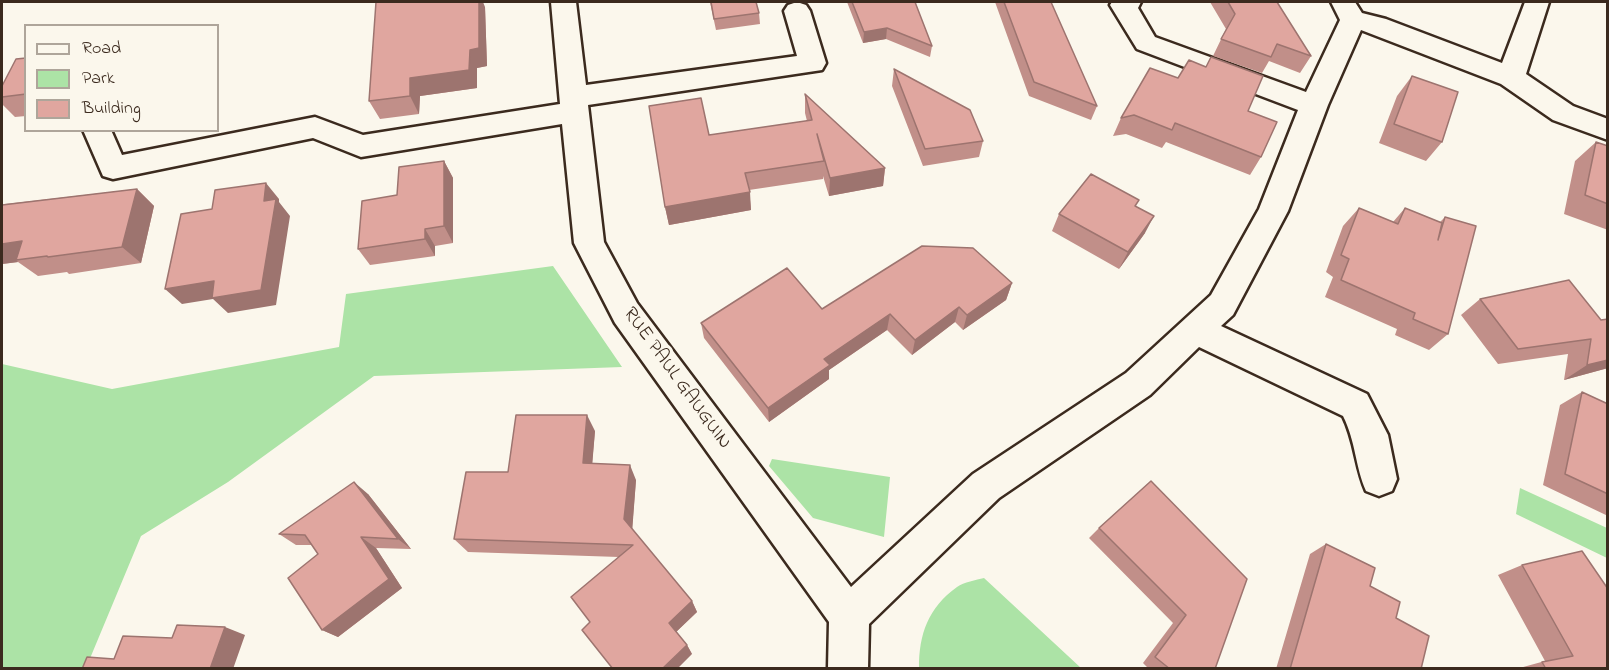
<!DOCTYPE html>
<style>
body{margin:0}
#map{position:relative;width:1609px;height:670px;overflow:hidden;background:#fbf7ec;font-family:"Indie Flower",sans-serif}
canvas{display:block}
.frame{position:absolute;inset:0;border:3px solid #3b2a1e;pointer-events:none}
.legend{position:absolute;left:24px;top:24px;width:195px;height:108px;box-sizing:border-box;background:#fbf7ec;border:2px solid #aea59a;margin:0;padding:8px 10px;list-style:none;font-size:18px;color:#3b2a1e}
.legend li{display:flex;align-items:center;gap:12px;height:30px}
.legend b{width:30px;border:2px solid #aea59a}
</style>
<div id="map">
<canvas width="1609" height="670"></canvas>
<div class="frame"></div>
<ul class="legend">
<li><b style="height:8px;background:#fbf7ec"></b>Road</li>
<li><b style="height:16px;background:#ace3a6"></b>Park</li>
<li><b style="height:16px;background:#e0a69f"></b>Building</li>
</ul>
</div>
<script>
const g = document.querySelector('canvas').getContext('2d');
g.lineJoin = 'round';
function fill(path, color) { g.fillStyle = color; g.fill(path, 'evenodd'); }
function trace(path, color, width, dash) { g.strokeStyle = color; g.lineWidth = width; g.lineCap = dash ? 'butt' : 'round'; g.setLineDash(dash || []); g.stroke(path); }
function label(font, color, halo, rows, align = 'center') {
  g.font = font + ' "Indie Flower",sans-serif'; g.lineWidth = 6; g.setLineDash([]); g.textBaseline = 'middle'; g.strokeStyle = halo; g.fillStyle = color; for (const [text, x, y, turn = 0] of rows) {
    g.save(); g.translate(x, y); g.rotate((+turn || 0) * Math.PI / 180); g.textAlign = isNaN(turn) ? turn : align; if (halo) g.strokeText(text, 0, 0); g.fillText(text, 0, 0); g.restore();
  }
}
fill(new Path2D(`
 M553 266 622 367 374 376 228 482 141 536 86 668H2V364L112 389 339 347 346 294Z
 M772 459 890 477 884 537 813 518 769 466Z
 M1520 488 1607 528V558L1516 514Z
 M984 578 1081 668H919C919 634 928 608 957 587 964 582 976 580 984 578Z`), '#ace3a6');
const minor = new Path2D(`
 M551 2H576L586 85 797 56 784 11 788 5 797 2 806 5 810 11 826 63 822 70 588 105 604 242 637 303 851 587 973 474 1126 373 1211 295 1259 209 1298 110 1137 49 1110 5 1112 2H1141L1138 8 1155 37 1306 92 1340 20 1331 2H1355L1362 13 1386 19 1502 63 1525 2H1549L1526 74 1573 106 1608 119V140L1553 120 1501 84 1361 30 1328 105 1288 211 1233 315 1221 326 1367 394 1388 435 1397 479 1392 491 1379 496 1366 491C1355 466 1356 442 1343 416L1199 347 1150 395 999 498 869 624 868 668H828L829 622 615 323 574 243 562 124 361 157 313 138 113 179 103 176 83 130H111L122 155 315 117 363 135 560 104Z`);
trace(minor, '#3b2a1e', 5);
fill(minor, '#fbf7ec');
fill(new Path2D(`
 M710 2H756L759 13 760 24 716 30Z
 M847 2H915L932 46 930 57 886 39 863 43Z
 M995 2H1051L1097 106 1091 120 1029 96Z
 M1210 2H1277L1311 56 1300 73 1269 61 1262 73 1213 56 1226 29Z
 M485 7 487 66 477 68V88L420 96 419 114 380 119 369 101Z
 M26 58V116L15 117 2 104V86Z
 M1150 68 1248 111 1261 157 1250 175 1166 142 1162 148 1126 134 1113 136 1121 118Z
 M894 69 983 141 979 157 923 166 892 86Z
 M1412 76 1442 142 1426 161 1379 143 1397 96Z
 M805 94 885 168 883 186 829 196 823 176V179L749 190 751 210 669 225 665 207 709 135 807 121 805 113Z
 M1596 142 1608 146V230L1564 214 1575 161Z
 M444 161 453 178V243L435 246V256L370 265 358 249 397 195Z
 M137 189 154 206 141 263 69 274 67 272 38 276 18 262 2 264 5 204Z
 M1136 206 1145 233 1119 269 1052 231 1059 214Z
 M1359 208 1393 222 1405 208 1440 222 1445 217 1448 334 1429 350 1395 335 1397 329 1325 297 1333 277 1326 272 1343 226Z
 M1012 283 1006 300 963 330 955 322 912 355 887 330 829 370V379L769 422 704 338 701 323 822 309Z
 M1480 299 1601 320 1608 319V368L1564 380 1568 354 1498 364 1461 315Z
 M1582 392 1608 404V516L1543 485 1560 405Z
 M595 431 592 464 636 480 632 529 692 601 697 612 676 632 687 645 692 654 590 622 619 557 468 552 454 539 508 472Z
 M1151 481 1215 669H1149L1143 663 1173 623 1089 538 1099 528Z
 M368 494 411 549 376 548 402 588 338 637 322 630 318 554 312 545H296L279 534Z
 M1326 544 1370 586 1396 618 1421 669H1276L1310 554Z
 M1522 565 1608 669H1516L1545 661 1498 575Z`), '#c18f89');
fill(new Path2D(`
 M479 2H483L485 7 487 66 477 68V88L420 96 419 114 410 96V78L470 50Z
 M887 28 886 39 863 43 864 32Z
 M444 161 453 178V243L444 226Z
 M885 168 883 186 829 196 830 178Z
 M266 183 279 199V202L290 216 276 305 228 313 213 299 182 304 165 289Z
 M137 189 154 206 141 263 122 247Z
 M750 192 751 210 669 225 665 207Z
 M1154 216 1145 233 1119 269 1128 252Z
 M425 229 435 246V256L425 239Z
 M22 241 16 260 18 262 2 264V244Z
 M1012 283 1006 300 963 330 967 315Z
 M959 307 955 322 912 355 915 340Z
 M890 314 887 330 829 370V379L769 422 768 408 824 359Z
 M1608 360V368L1564 380 1587 365Z
 M587 415 595 431 591 479 583 463Z
 M630 465 636 480 632 533 624 519Z
 M354 482 368 494 411 549 398 539Z
 M361 537 376 548 402 588 338 637 322 630Z
 M692 601 697 612 675 633 669 623Z
 M225 627 245 635 233 669H210Z
 M687 645 692 654 677 669H662Z`), '#9d746f');
const building = new Path2D(`
 M376 2H479V48L470 50 469 70 410 78V96L369 101Z
 M711 2H756L759 13 714 19Z
 M852 2H915L932 46 887 28 864 32Z
 M1004 2H1051L1097 106 1034 82Z
 M1228 2H1277L1311 56 1277 44 1271 57 1221 39 1235 14Z
 M1211 57 1263 76 1248 111 1277 122 1261 157 1175 123 1172 130 1134 115 1121 118 1150 68 1178 78 1189 60 1206 67Z
 M26 58V94L2 97V86L16 59Z
 M894 69 970 110 983 141 925 149Z
 M1412 76 1458 92 1442 142 1394 124Z
 M805 94 885 168 830 178 817 134 824 161 745 173 750 192 665 207 649 106 701 98 709 135 812 120Z
 M1596 142 1608 146V204L1585 195Z
 M444 161V226L425 229V239L358 249 362 201 397 195 399 167Z
 M1091 174 1139 200 1135 206 1154 216 1128 252 1059 214Z
 M266 183 264 201 276 199 261 290 212 298 214 281 165 289 181 214 212 209 215 190Z
 M137 189 122 247 48 257 47 256 16 260 22 241 2 244V205Z
 M1359 208 1398 224 1405 208 1442 223 1438 240 1445 217 1476 226 1448 334 1413 319 1415 313 1341 280 1349 259 1341 255Z
 M922 246 973 248 1012 283 967 315 959 307 915 340 890 314 824 359 830 365 768 408 701 323 787 268 822 309Z
 M1569 280 1601 320 1608 319V360L1587 365 1591 339 1518 349 1480 299Z
 M1582 392 1608 404V494L1565 474Z
 M516 415H587L583 463 630 465 624 519 692 601 669 623 687 645 662 669H613L582 630 590 622 571 597 633 545 454 539 466 472H508Z
 M1151 481 1247 579 1215 669H1170L1155 657 1186 615 1099 528Z
 M354 482 398 539 361 537 389 579 322 630 288 578 318 554 305 535 279 534Z
 M1326 544 1375 568 1370 586 1400 602 1396 618 1429 636 1421 669H1290Z
 M1582 551 1608 589V669H1546L1542 662 1573 656 1522 565Z
 M177 625 225 627 210 669H82L87 657 114 659 123 636 172 638Z`);
fill(building, '#e0a69f');
trace(building, '#9d746f', 1.5);
label('20px', '#3b2a1e', '#fbf7ec', [
 ["RUE PAUL GAUGUIN",676,379,54]
]);
</script>
